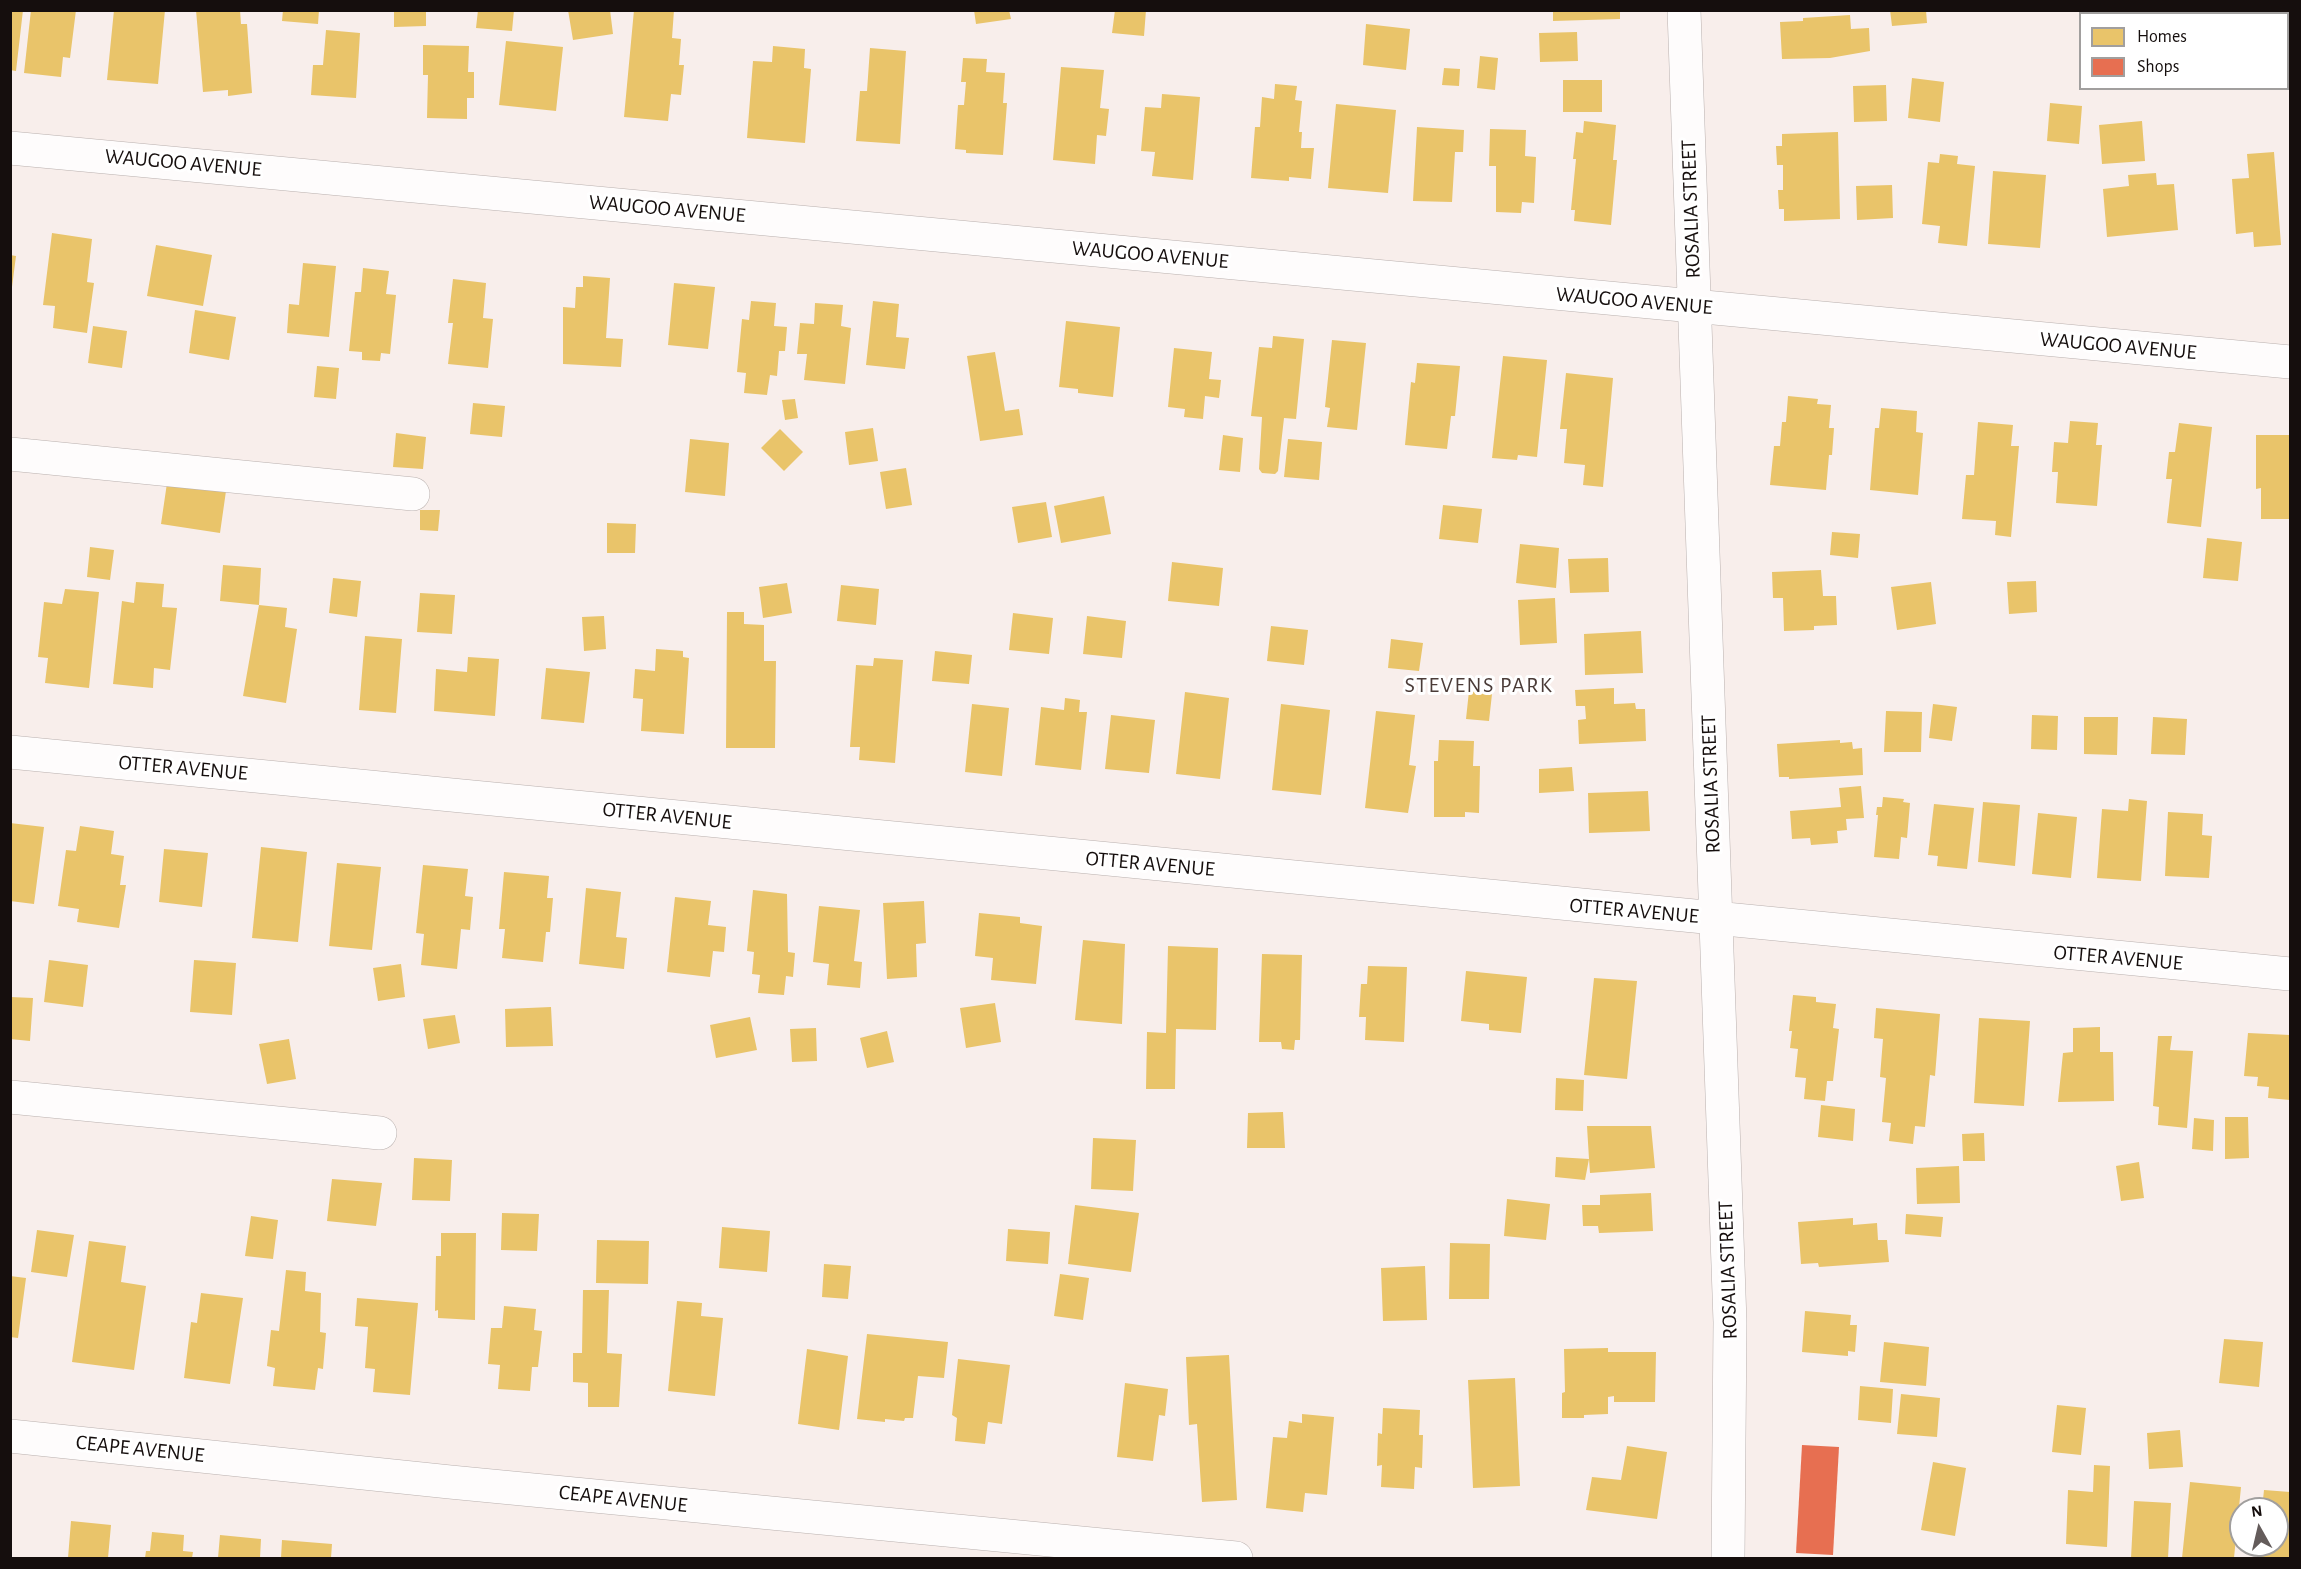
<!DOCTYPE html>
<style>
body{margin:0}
#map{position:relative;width:2301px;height:1569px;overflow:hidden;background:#f8eeeb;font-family:"Alegreya Sans",sans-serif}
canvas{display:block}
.frame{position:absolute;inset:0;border:12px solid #150e0d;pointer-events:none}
.legend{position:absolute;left:2079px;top:12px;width:210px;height:78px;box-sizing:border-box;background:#fff;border:2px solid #a19f9e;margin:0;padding:8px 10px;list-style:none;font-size:18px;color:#150e0d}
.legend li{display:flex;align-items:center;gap:12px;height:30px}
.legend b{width:30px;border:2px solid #a19f9e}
.north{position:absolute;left:2229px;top:1497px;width:60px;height:60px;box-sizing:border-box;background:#fff;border:2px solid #a19f9e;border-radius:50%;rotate:352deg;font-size:16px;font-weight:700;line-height:24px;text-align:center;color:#150e0d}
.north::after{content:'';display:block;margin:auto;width:21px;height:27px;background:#645c5b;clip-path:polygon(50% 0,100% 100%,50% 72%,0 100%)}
</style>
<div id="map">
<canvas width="2301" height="1569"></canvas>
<div class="frame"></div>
<ul class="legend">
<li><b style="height:16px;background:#e9c46a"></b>Homes</li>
<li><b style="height:16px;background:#e76f51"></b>Shops</li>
</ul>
<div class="north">N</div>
</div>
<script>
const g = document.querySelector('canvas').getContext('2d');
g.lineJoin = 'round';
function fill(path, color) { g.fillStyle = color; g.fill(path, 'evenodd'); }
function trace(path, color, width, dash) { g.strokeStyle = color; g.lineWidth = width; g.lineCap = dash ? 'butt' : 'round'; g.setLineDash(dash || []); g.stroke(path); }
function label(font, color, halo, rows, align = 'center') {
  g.font = font + ' "Alegreya Sans",sans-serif'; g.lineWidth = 6; g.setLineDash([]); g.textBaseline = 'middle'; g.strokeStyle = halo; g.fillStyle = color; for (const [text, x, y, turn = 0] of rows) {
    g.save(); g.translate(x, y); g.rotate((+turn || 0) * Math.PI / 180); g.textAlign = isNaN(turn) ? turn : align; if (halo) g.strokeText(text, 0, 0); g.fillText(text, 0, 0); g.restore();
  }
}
fill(new Path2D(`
 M10 10H23L16 71 10 70Z
 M31 10H76L70 58 63 57 61 77 24 73Z
 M114 10H165L158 84 107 80Z
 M196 10H240L241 24H247L252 93 228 96V90L203 92Z
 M283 10H319L318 24 282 21Z
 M394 10H426V26L394 27Z
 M478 10H514L512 31 476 28Z
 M568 10H610L613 34 573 40Z
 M634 10H674L672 38 681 39 679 65H684L681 95 671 94 668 121 624 117Z
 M974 10H1009L1011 19 976 24Z
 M1115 10H1146L1144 36 1112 33Z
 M1553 10H1620V19L1553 21Z
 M1890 10H1926L1927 23 1892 26Z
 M1850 15 1851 29 1869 28 1870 51 1830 58 1782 59 1780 22 1803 21V18Z
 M1366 24 1410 29 1406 70 1363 65Z
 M326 30 360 33 356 98 311 95 313 65H323Z
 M1577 32 1578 61 1540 62 1539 33Z
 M506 41 563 47 556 111 499 105Z
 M423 45 469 46 468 72H474V98H467V119L427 118 428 75H423Z
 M773 46 805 49 804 68 811 69 805 143 747 138 753 61 772 62Z
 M870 48 906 51 900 144 856 141 860 91H867Z
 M1480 56 1498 58 1495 90 1477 88Z
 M963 58 987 59 986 72 1005 73 1003 103H1007L1003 155 966 153V150L955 149 958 105H964L966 82H961Z
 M1061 67 1104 70 1100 108 1109 109 1106 136 1097 135 1095 164 1053 160Z
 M1444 68 1460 69 1459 86 1442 85Z
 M1912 78 1944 82 1940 122 1908 118Z
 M1563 80H1602V112H1563Z
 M1275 84 1297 86 1295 100 1302 101 1299 132H1302L1301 148H1314L1311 179 1289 177V181L1251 178 1255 127H1260L1262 97 1274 99Z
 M1886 85 1887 121 1854 122 1853 86Z
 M1162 94 1200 97 1193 180 1152 176 1155 152 1141 151 1145 107 1161 108Z
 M2050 103 2082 106 2079 144 2047 141Z
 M1336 104 1396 110 1388 193 1328 188Z
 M1584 121 1616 125 1613 160H1617L1611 225 1574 221 1575 210H1571L1576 159H1573L1576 132 1583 133Z
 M2142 121 2145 161 2102 164 2099 125Z
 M1417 127 1464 130 1463 152H1455L1452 202 1413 201Z
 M1490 129 1526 130 1525 156 1536 157 1534 203 1522 202 1521 213 1496 212V166H1489Z
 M1838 132 1840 219 1784 221V209H1779L1778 190H1783V165H1777L1776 146H1782V134Z
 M2274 152 2281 245 2254 247 2253 232 2236 234 2232 179 2249 178 2247 154Z
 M1940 154 1958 156 1957 164 1975 166 1967 246 1938 243 1940 226 1922 224 1928 162 1939 163Z
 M1993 171 2046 175 2040 248 1988 244Z
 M2156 173 2157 185 2174 184 2178 230 2107 237 2103 189 2129 186 2128 175Z
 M1892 185 1893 218 1857 220 1856 186Z
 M52 233 92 239 87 282 94 283 87 333 53 328 55 306 43 305Z
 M156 245 212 255 203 306 147 296Z
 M10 255 16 256 12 287H10Z
 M303 263 336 266 329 337 287 333 289 304 299 305Z
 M363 268 389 271 386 294 396 295 390 354 381 353 380 361 362 360V352L349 351 355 292H361Z
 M583 276 610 278 606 338 623 339 621 367 563 364V307L575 308 576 287H583Z
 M453 279 486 283 483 318 493 319 488 368 448 364 453 323H448Z
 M674 283 715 287 708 349 668 345Z
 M751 301 776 303 774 326 787 327 785 351H779L777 376 770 375 767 395 744 393 746 373 737 372 742 319 749 320Z
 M873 301 899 304 896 337 909 338 905 369 866 365Z
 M815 303 843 305 841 326 851 328 845 384 804 380 807 354H797L800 323 814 324Z
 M195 310 236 317 229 360 189 353Z
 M1066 321 1120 327 1113 397 1078 393V389L1059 387Z
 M93 326 127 331 122 368 88 363Z
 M1273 336 1304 339 1296 419 1284 418 1278 471 1275 474 1262 473 1259 469 1262 417 1251 416 1259 347 1272 348Z
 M1332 340 1366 343 1357 430 1327 427 1330 408 1325 407Z
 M1174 348 1212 352 1209 379 1221 380 1219 398 1205 396 1203 419 1184 417 1185 409 1168 407Z
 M995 352 1005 411 1019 409 1023 435 980 441 967 356Z
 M1503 356 1547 360 1537 457 1518 455 1517 460 1492 458Z
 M1417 363 1460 366 1455 416H1451L1447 449 1405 445 1411 382 1415 383Z
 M317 366 339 368 336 399 314 397Z
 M1566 373 1613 378 1603 487 1583 485 1585 465 1564 463 1567 429H1560Z
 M1788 396 1818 399 1817 404 1831 405 1829 428H1834L1832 455H1829L1826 490 1770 485 1774 446H1780L1782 422H1786Z
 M795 399 798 418 785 420 782 400Z
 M473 403 505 406 502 437 470 434Z
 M1881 408 1917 411 1916 432 1923 433 1918 495 1870 490 1875 428H1879Z
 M2070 421 2098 423 2096 445H2102L2097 506 2056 503 2058 472H2052L2054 442 2068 443Z
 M1978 422 2013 425 2011 446H2019L2011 537 1995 535 1996 521 1962 519 1966 475H1974Z
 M2179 423 2212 427 2201 527 2167 523 2172 479H2166L2169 452H2175Z
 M873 428 878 461 849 465 845 432Z
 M780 429 803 452 784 471 761 448Z
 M396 433 426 437 423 469 393 467Z
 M1223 435 1243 438 1240 472 1219 470Z
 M2256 435H2290V519H2261V488L2256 489Z
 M690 439 729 443 725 496 685 492Z
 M1288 439 1322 442 1319 480 1284 477Z
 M906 468 912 505 886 509 880 472Z
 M167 483 226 491 220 533 161 524Z
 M1104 496 1111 534 1061 543 1054 506Z
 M1046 502 1052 537 1018 543 1012 507Z
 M1443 505 1482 509 1478 543 1439 539Z
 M420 510H440L438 531 420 530Z
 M607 523 636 524 635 553H607Z
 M1832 532 1860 534 1858 558 1830 555Z
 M2207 538 2242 542 2238 581 2203 578Z
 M1520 544 1559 548 1556 588 1516 583Z
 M90 547 114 550 110 580 87 577Z
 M1608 558 1609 592 1570 593 1568 559Z
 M1172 562 1223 568 1219 606 1168 601Z
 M223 565 261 568 259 605 220 601Z
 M1821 570 1823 596H1836L1837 625 1814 626V630L1784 631 1783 598H1773L1772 572Z
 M333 578 361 581 357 617 329 613Z
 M2036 581 2037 612 2009 614 2007 582Z
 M136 582 164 584 162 607 177 608 170 670 154 668 153 688 113 684 122 601 134 603Z
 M1931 582 1936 624 1897 630 1891 587Z
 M787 583 792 613 763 618 759 587Z
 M841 585 879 589 876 625 837 621Z
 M65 589 99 592 89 688 45 683 48 658 38 657 44 602 62 604Z
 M420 593 455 595 452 634 417 632Z
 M1555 598 1557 643 1520 645 1518 600Z
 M259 605 287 608 285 627 297 629 286 703 243 696Z
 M727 612H744V624L764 625V661H776L775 748H726Z
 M1013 613 1053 618 1049 654 1009 650Z
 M604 616 606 649 584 651 582 617Z
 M1087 616 1126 621 1122 658 1083 654Z
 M1271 626 1308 630 1304 665 1267 661Z
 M1641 631 1643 673 1585 675 1584 634Z
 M365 636 402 639 396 713 359 710Z
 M1391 639 1423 643 1419 671 1388 668Z
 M656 649 683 651V657L689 658 684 734 641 731 643 699 633 698 635 669 655 671Z
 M935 651 972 655 969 684 932 681Z
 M468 657 499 659 495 716 434 711 436 669 467 672Z
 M874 658 903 660 895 763 859 760 860 747H850L856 665 873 666Z
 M546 668 590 672 584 723 541 719Z
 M1614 688V704L1635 703 1636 709H1645L1646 741 1579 744 1578 720 1586 719 1585 706H1576L1575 690Z
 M1469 691 1492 694 1489 721 1466 719Z
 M1185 692 1229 698 1220 779 1176 774Z
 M1065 698 1080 700 1079 712H1087L1081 770 1035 765 1041 707 1064 710Z
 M972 704 1009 708 1002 776 965 772Z
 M1281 704 1330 710 1321 795 1272 790Z
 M1933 704 1957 707 1952 741 1929 738Z
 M1376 711 1415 715 1409 765 1416 766 1408 813 1365 808Z
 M1886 711 1922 712 1921 752H1884Z
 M1111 715 1155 720 1149 773 1105 769Z
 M2032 715 2058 716 2057 750 2031 749Z
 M2084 717H2118L2117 755 2084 754Z
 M2153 717 2187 719 2185 755 2151 754Z
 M1439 740 1474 741 1473 766H1480L1479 813 1465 812V817H1434V761H1438Z
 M1840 740V743L1852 742 1853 749 1862 748 1863 775 1789 779V777H1779L1777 744Z
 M1572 767 1574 791 1539 793V769Z
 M1861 786 1864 818 1846 819 1847 830 1837 831 1838 843 1811 845 1810 838 1792 839 1790 811 1841 807 1839 788Z
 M1648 791 1650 831 1589 833 1588 793Z
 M1883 797 1904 799 1903 802 1910 803 1907 838 1901 837 1899 859 1874 857 1878 815H1876L1877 807H1882Z
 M2129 799 2147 801 2141 881 2097 878 2102 809 2128 811Z
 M1983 802 2020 805 2015 866 1978 862Z
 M1934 804 1974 808 1967 869 1937 866 1938 856 1928 855Z
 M2168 812 2203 814 2202 835 2212 836 2209 878 2165 876Z
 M2038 813 2077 817 2071 878 2032 874Z
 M10 823 44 827 34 904 10 901Z
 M80 826 114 831 111 854 124 856 120 885H126L119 928 77 922 79 909 58 906 66 850 76 851Z
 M261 847 307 852 298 942 252 938Z
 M164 849 208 853 202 907 159 902Z
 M337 863 381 867 372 950 329 946Z
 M423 865 468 869 465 896 473 897 470 930 461 929 457 969 421 965 424 934 416 933Z
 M504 872 549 876 547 898H553L550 932H546L543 962 502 958 505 929H499Z
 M586 888 621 892 616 937 627 938 624 969 579 964Z
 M753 890 787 894 788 952 795 953 793 977 786 976 784 995 758 993 760 975 752 974 754 952 747 951Z
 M675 897 711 901 708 925 726 927 724 952 713 951 710 977 667 972Z
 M924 901 926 943 916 944 917 977 887 979 883 903Z
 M819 906 860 910 854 961 862 962 860 988 827 985 829 964 813 962Z
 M979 913 1020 917V923L1042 926 1036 984 991 980 993 958 975 956Z
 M1083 940 1125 944 1122 1024 1075 1020Z
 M1168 946 1218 948 1216 1030 1176 1029 1175 1089H1146L1147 1032 1166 1033Z
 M1262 954 1302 955 1300 1040H1295L1294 1050 1282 1049 1281 1042H1259Z
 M49 960 88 965 83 1007 44 1002Z
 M194 960 236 963 232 1015 190 1012Z
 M401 964 405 997 378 1001 373 968Z
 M1368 966 1407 967 1404 1042 1365 1040 1366 1017H1359L1361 984H1367Z
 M1466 971 1527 977 1521 1033 1489 1030V1024L1461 1021Z
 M1594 978 1637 981 1627 1079 1584 1075Z
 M1793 995 1816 997V1002L1836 1004 1833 1028 1839 1029 1833 1081H1827L1825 1101 1804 1099 1806 1078 1795 1077 1798 1049 1790 1048 1792 1031H1789Z
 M10 997 33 998 30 1041 10 1039Z
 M995 1003 1001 1042 966 1048 960 1008Z
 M551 1007 553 1046 506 1047 505 1009Z
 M1876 1008 1940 1014 1935 1076 1930 1075 1925 1127 1915 1126 1913 1144 1889 1141 1891 1123 1882 1122 1886 1078 1880 1077 1883 1039 1874 1038Z
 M455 1015 460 1043 428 1049 423 1019Z
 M750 1017 757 1050 716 1058 710 1025Z
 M1979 1018 2030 1021 2024 1106 1974 1103Z
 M2100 1027V1052H2113L2114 1101 2058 1102 2063 1053 2073 1052V1028Z
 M816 1028 817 1061 792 1062 790 1029Z
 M887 1031 894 1062 867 1068 860 1038Z
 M2248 1033 2290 1035V1100L2268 1098 2269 1087 2257 1086 2258 1077 2244 1076Z
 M2158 1036H2172L2170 1050 2193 1051 2187 1128 2158 1125 2159 1107 2153 1106Z
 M289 1039 296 1079 267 1084 259 1044Z
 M1556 1078 1584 1080 1583 1111 1555 1110Z
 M1821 1105 1855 1109 1853 1141 1818 1137Z
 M1283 1112 1285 1148H1247L1248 1113Z
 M2225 1117H2248L2249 1158 2225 1159Z
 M2194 1118 2214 1120 2213 1151 2192 1149Z
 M1587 1126H1651L1655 1168 1590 1173 1589 1159 1585 1180 1555 1177 1556 1157 1589 1159Z
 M1984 1133 1985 1161H1963L1962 1134Z
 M1093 1138 1136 1140 1133 1191 1091 1189Z
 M414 1158 452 1160 450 1201 412 1200Z
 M2139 1162 2144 1198 2121 1201 2116 1166Z
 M1959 1166 1960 1203 1917 1204 1916 1168Z
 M332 1179 382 1183 376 1226 327 1221Z
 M1651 1193 1653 1231 1599 1233 1598 1226H1583L1582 1205H1600V1195Z
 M1507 1199 1550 1204 1546 1240 1504 1236Z
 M1075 1205 1139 1213 1131 1272 1068 1264Z
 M502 1213 539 1214 537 1251 501 1250Z
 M1906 1214 1943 1217 1941 1237 1905 1234Z
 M251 1216 278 1220 273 1259 245 1256Z
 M1853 1218V1225L1877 1223 1878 1240H1887L1889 1262 1819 1267 1818 1263 1801 1264 1798 1222Z
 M722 1227 770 1231 767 1272 719 1268Z
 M1008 1229 1050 1232 1048 1264 1006 1261Z
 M37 1230 74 1235 67 1277 31 1272Z
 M441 1233H476L475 1320 438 1318V1310L435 1311 436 1256H441Z
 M597 1240 649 1241 648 1284 596 1283Z
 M89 1241 126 1246 121 1282 146 1286 134 1370 72 1362Z
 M1450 1243 1490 1244 1489 1299H1449Z
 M824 1264 851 1266 848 1299 822 1297Z
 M1425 1266 1427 1320 1383 1321 1381 1268Z
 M286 1270 306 1272 305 1291 321 1293 320 1332 326 1333 323 1369 318 1368 315 1390 273 1386 275 1368 267 1366 271 1330 279 1331Z
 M1060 1274 1089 1278 1083 1320 1054 1316Z
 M10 1276 26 1278 18 1338 10 1337Z
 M583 1290H609L607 1353 622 1354 619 1407H588V1383L573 1382V1353H582Z
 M201 1293 243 1298 230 1384 184 1378 191 1322 197 1323Z
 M357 1298 418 1303 410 1395 373 1392 375 1369 365 1368 368 1327 355 1326Z
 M677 1301 702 1303 701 1316 723 1318 715 1396 668 1391Z
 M504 1306 536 1309 534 1330 542 1331 538 1367H532L530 1391 498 1389 500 1365 488 1364 491 1328H502Z
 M1805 1311 1851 1315 1850 1325H1857L1855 1352 1848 1351V1356L1802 1352Z
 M867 1334 948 1342 944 1378 918 1376 913 1418H905L904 1421 885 1419V1422L857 1419Z
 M2224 1339 2263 1342 2259 1387 2219 1383Z
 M1884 1342 1929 1347 1926 1386 1880 1382Z
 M1608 1348V1352H1656L1655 1402H1614V1396L1608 1397V1414L1584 1415V1418H1562V1393L1565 1392 1564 1349Z
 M807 1349 848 1356 839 1430 798 1424Z
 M1229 1355 1237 1500 1202 1502 1197 1424 1189 1425 1186 1357Z
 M958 1359 1010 1365 1002 1424 988 1422 985 1444 955 1441 957 1418 952 1415Z
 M1515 1378 1520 1486 1473 1488 1468 1380Z
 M1125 1383 1168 1389 1165 1416 1159 1415 1153 1461 1117 1457Z
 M1860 1386 1893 1389 1891 1423 1858 1420Z
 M1901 1394 1940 1398 1937 1437 1897 1434Z
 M2057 1405 2086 1408 2081 1455 2052 1452Z
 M1383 1408 1420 1410 1419 1435H1423L1422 1468 1415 1467 1414 1489 1381 1487 1382 1465 1377 1466 1378 1433 1382 1434Z
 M1302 1414 1334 1417 1327 1495 1305 1493 1303 1512 1266 1508 1273 1437 1287 1438 1289 1421 1302 1423Z
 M2180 1430 2183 1467 2149 1469 2147 1433Z
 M1627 1446 1667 1452 1657 1519 1586 1510 1592 1477 1621 1480Z
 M1933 1462 1966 1468 1955 1536 1921 1530Z
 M2094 1465 2110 1466 2107 1547 2066 1544 2068 1490 2093 1492Z
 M2190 1482 2241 1487 2234 1558H2182Z
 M2264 1490 2290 1492V1558H2257L2258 1545H2277V1509H2262Z
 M2134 1501 2171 1503 2168 1558H2131Z
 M71 1521 111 1525 108 1558H68Z
 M152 1532 184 1535 183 1551 193 1552 192 1558H145L146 1551H150Z
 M220 1535 261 1539 260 1558H218Z
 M282 1540 332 1544 331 1558H281Z`), '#e9c46a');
fill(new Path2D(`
 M1802 1445 1839 1447 1833 1555 1796 1553Z`), '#e76f51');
const minor = new Path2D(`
 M1684 10 1730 1322 1728 1558
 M10 148 2290 362
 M10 454 413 494
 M10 752 2290 974
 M10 1097 380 1133
 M10 1436 450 1482 1236 1558`);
trace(minor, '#b9b0ae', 34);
trace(minor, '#fefcfc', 33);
label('21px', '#150e0d', '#fff', [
 ["WAUGOO AVENUE",183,163,5],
 ["WAUGOO AVENUE",667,209,5],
 ["ROSALIA STREET",1691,209,-92],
 ["WAUGOO AVENUE",1150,255,5],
 ["WAUGOO AVENUE",1634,301,5],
 ["WAUGOO AVENUE",2118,346,5],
 ["OTTER AVENUE",183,768,5],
 ["ROSALIA STREET",1711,784,-92],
 ["OTTER AVENUE",667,816,6],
 ["OTTER AVENUE",1150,864,5],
 ["OTTER AVENUE",1634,911,5],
 ["OTTER AVENUE",2118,958,5],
 ["ROSALIA STREET",1728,1270,-92],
 ["CEAPE AVENUE",140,1449,6],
 ["CEAPE AVENUE",623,1499,6]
]);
g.letterSpacing = '1.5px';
label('22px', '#4b3c38', '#fff', [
 ["STEVENS PARK",1479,685]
]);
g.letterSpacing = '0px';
</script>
